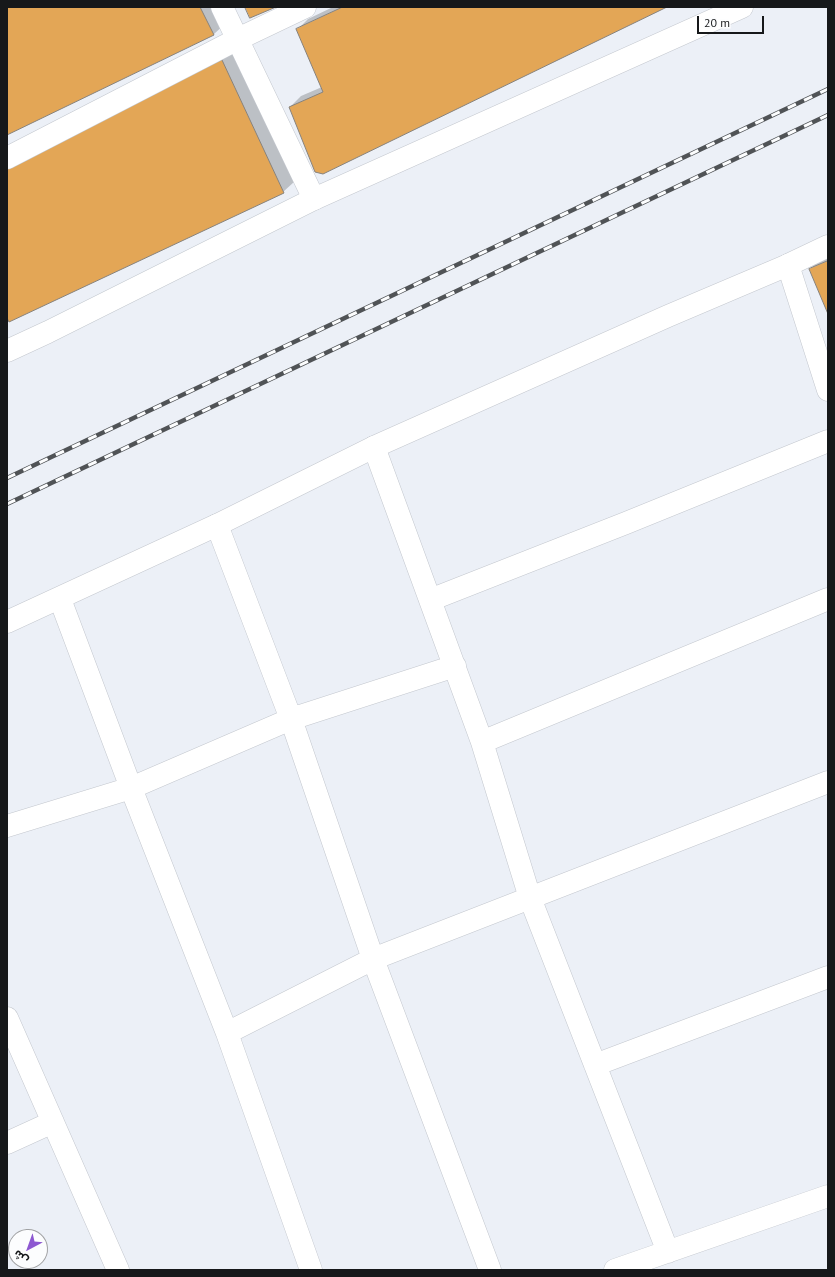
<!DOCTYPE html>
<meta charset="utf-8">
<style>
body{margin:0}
#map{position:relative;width:835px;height:1277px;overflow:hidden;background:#ecf0f7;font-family:"PT Sans","Noto Sans Arabic",sans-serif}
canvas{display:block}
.frame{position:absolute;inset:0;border:8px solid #16181a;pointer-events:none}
.north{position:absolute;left:8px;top:1229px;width:40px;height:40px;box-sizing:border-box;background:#fcfdfe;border:1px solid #a0a1a3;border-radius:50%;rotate:221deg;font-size:11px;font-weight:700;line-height:16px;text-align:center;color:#16181a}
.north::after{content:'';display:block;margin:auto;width:14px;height:18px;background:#8d58d1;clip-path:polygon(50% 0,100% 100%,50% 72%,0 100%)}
.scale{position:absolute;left:697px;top:16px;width:67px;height:18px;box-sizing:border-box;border:2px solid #16181a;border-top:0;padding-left:5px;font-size:12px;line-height:14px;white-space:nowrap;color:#16181a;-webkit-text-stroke:3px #fcfdfe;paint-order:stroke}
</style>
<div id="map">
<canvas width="835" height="1277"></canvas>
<div class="frame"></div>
<div class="north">ش</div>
<div class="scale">20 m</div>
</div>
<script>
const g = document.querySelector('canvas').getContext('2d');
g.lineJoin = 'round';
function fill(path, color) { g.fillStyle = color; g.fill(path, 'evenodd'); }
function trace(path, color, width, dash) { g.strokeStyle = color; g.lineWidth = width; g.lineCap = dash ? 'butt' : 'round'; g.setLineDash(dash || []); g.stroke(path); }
fill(new Path2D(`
 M7 7H216L225 24 214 34 7 134Z
 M333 7H665L290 107 301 96 322 87 297 30 308 19Z
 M233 50 294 182 283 192 7 315V160Z
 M828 255V312L810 269 821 258Z`), '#0003');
const building = new Path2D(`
 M7 7H200L214 35 7 135Z
 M245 7H276L250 18Z
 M343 7H667L323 174 315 172 289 107 323 92 296 29Z
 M222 60 284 193 9 322 7 318V164Z
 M828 261V314L809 269Z`);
fill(building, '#e3a656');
trace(building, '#87827c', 1);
const minor = new Path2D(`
 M222 7 314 199
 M7 158 238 39 305 7
 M788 265 828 390
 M374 447 482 742 530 898 668 1252
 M217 525 291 719 373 959 490 1270
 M60 599 131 788 227 1033 311 1270
 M430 600 626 523 828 441
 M482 742 828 599
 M7 826 131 788 291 719 455 666
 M7 1018 118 1270
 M227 1033 373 959 828 782
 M595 1065 828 977
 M7 1143 53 1122
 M615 1270 828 1196`);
const tertiary = new Path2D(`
 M7 351 48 332 314 199 742 7
 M7 622 217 525 374 447 668 316 788 265 828 246`);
trace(minor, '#c3c7ce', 23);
trace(tertiary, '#c3c7ce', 23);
trace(minor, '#fff', 22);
trace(tertiary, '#fff', 22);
const rail = new Path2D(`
 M7 478 828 89
 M7 504 828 115`);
trace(rail, '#505356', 4.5);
trace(rail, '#fcfdfe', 3, [9]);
</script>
